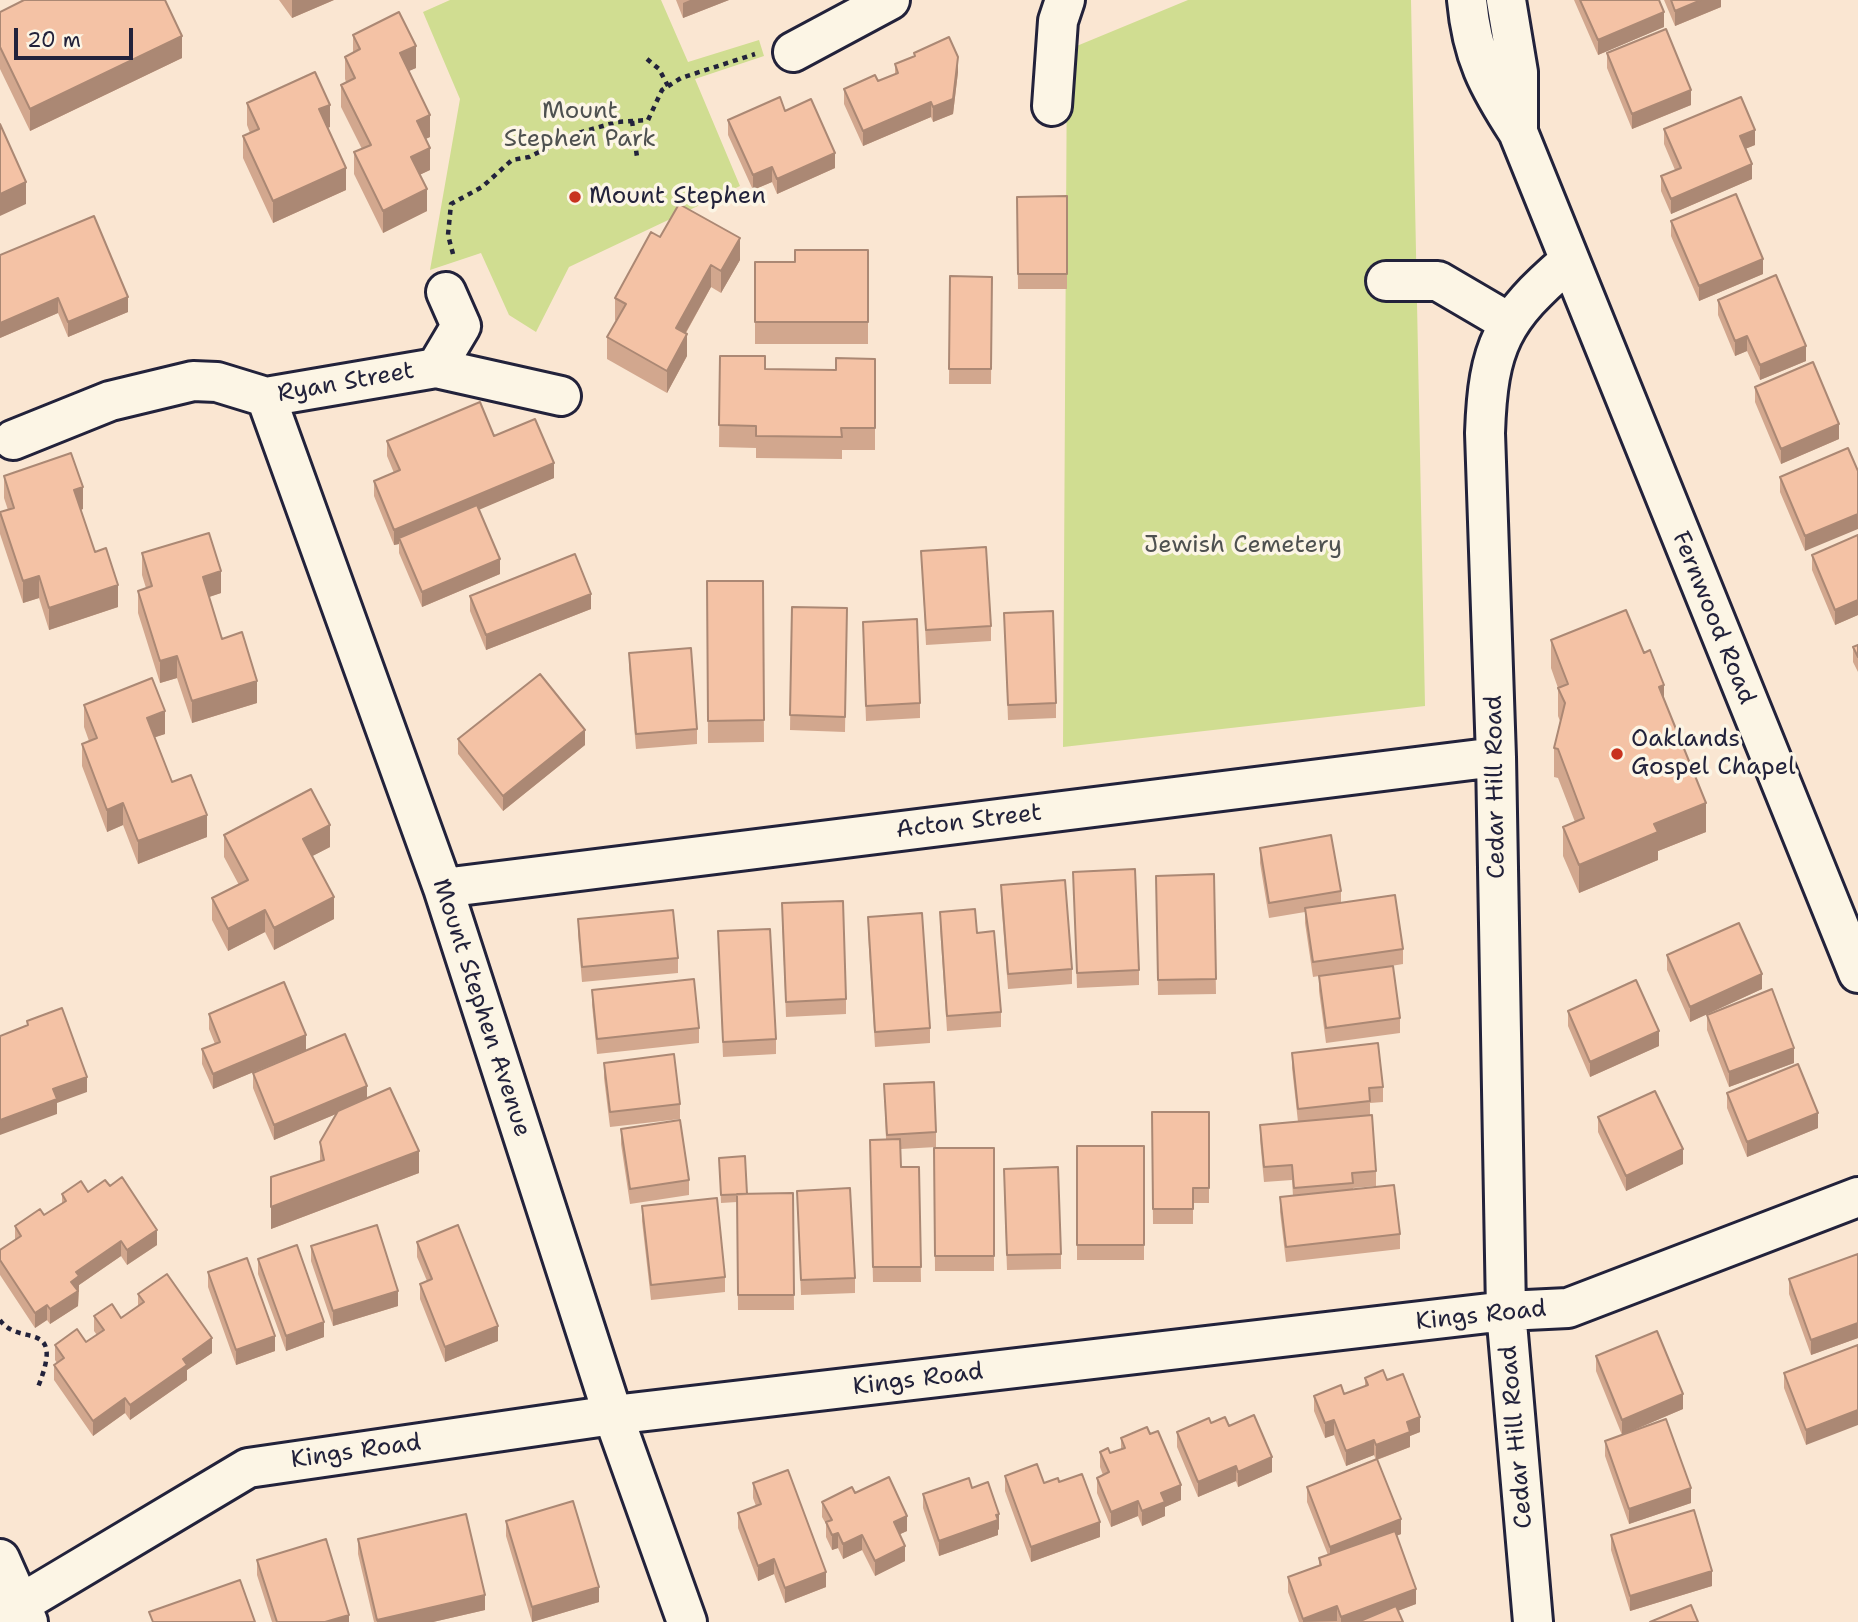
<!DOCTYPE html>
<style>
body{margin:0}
#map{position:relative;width:1858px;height:1622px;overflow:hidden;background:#fae6d2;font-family:"Shantell Sans",sans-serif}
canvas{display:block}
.scale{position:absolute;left:14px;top:28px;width:119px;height:32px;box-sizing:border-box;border:4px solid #22223b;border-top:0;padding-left:9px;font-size:21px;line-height:24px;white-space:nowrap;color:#22223b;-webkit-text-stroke:5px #fcf5e5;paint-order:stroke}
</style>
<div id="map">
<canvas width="1858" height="1622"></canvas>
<div class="scale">20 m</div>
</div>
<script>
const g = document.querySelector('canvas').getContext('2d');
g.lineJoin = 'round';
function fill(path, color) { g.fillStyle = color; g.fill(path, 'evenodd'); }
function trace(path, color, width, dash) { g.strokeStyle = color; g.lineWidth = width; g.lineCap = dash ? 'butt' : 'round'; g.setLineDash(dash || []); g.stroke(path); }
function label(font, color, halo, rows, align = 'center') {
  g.font = font + ' "Shantell Sans",sans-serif'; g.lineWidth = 7; g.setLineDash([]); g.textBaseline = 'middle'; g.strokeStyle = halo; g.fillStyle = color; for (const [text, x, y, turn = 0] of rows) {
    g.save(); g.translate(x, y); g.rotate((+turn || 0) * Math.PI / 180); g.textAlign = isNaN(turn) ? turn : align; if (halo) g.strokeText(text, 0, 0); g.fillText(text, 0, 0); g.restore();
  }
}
fill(new Path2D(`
 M450 0H661L688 62 759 40 764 56 695 79 740 186 569 267 536 332 509 315 481 253 430 270 460 99 423 12Z
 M1188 0H1411L1425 706 1063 747 1067 50Z`), '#d0dd91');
const minor = new Path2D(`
 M1467 0C1472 56 1488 86 1518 132L1858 973
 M1506 0 1518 72V132
 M793 52 890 0
 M1052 106 1058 21 1065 0
 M1386 281H1438L1508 322
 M436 368 461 326 446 292
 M266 397 443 888 613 1415 687 1622
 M13 440 110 401 193 381 217 382 266 397 436 368 561 396
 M443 888 1496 757
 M0 1559 28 1622
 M0 1616 248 1468 613 1415 1506 1311 1568 1308 1858 1197
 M1533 1622 1506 1311 1496 757 1485 433C1488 345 1502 319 1568 262`);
trace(minor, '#22223b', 44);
trace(new Path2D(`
 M647 59 659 69 668 86
 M632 121 637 157
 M453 254 448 235 451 204 482 187 512 160 529 157 578 133 617 122 648 120 662 90 681 78 755 54
 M0 1320C19 1348 66 1317 38 1387`), '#22223b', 4.5, [5, 5]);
trace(minor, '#fcf5e5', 38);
fill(new Path2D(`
 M279 0H334L292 18Z
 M676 0H729L683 18Z
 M1574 0H1659L1664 27 1598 55Z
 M1664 0H1721V7L1675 26Z
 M0 12 182 58 30 131 0 69Z
 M353 35 416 68 408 71 430 137 425 139 430 170 419 175 427 211 383 233 354 174V152L362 149 341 107V85L346 82 345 79V57L353 53Z
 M914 53 958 72 953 114 933 122 931 117 863 146 844 104V89L878 81 895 74V64L914 56Z
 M1607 53 1691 105 1632 129 1607 68Z
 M247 103 330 127 327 128 346 190 273 223 243 158V136L250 133 247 125Z
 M785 111 835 168 777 194 772 182 753 190 728 135V120Z
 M1664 129 1755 145 1745 149 1752 179 1671 214 1661 191V176L1675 170 1664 144Z
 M1067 196V289H1018L1017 197Z
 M1671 221 1763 274 1699 301 1671 236Z
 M660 237 740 260 721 293 711 287 686 333 687 356 667 393 607 359V337L616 321 615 320V298Z
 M868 250V344H755V262H795Z
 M0 255 128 312 68 337 58 313 0 338Z
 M950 276 992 277 991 384H949Z
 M1718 300 1806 361 1760 380 1747 351 1735 356 1718 315Z
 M720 356 765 369 836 370 875 359V450H842V459L756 458V448L719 447Z
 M1755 387 1839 439 1781 464 1755 402Z
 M494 436 554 478 479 509 500 574 422 607 399 553V544L394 545 374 496V481L394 473 387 456V441Z
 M1858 471 1805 551 1780 492V477Z
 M4 476 83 509 80 510 95 552 118 607 49 630 39 598 23 603 0 534V512L8 510 4 498Z
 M1858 535V615L1835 625 1812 570V555Z
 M921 551 991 626V641L926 645Z
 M142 553 221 593 209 597 222 639 257 703 192 723 177 678 160 683 138 613V591L146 588 142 575Z
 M707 581H763L764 742 708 743Z
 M470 596 591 609 486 650 470 611Z
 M792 607 847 608 845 732 790 730Z
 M1004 613 1056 703V718L1008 720Z
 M863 637 920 703V718L866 721Z
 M1551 640 1664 699 1706 832 1658 851V860L1579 893 1563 856V827L1575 822 1558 778 1554 777V748L1560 721 1558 716V688L1551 668Z
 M1858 645V672L1853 662V647Z
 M629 653 697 729V744L636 749 629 668Z
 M84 705 165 734 155 737 172 782 207 837 138 864 123 825 107 832 82 766V744L89 741 84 727Z
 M458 739 585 745 503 811 458 754Z
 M224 835 330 847 312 856 334 919 274 950 265 932 228 951 212 920V898L239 885 224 857Z
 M1260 848 1341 891V903L1403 949V964L1379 968 1400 1018V1033L1326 1043 1319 991V976L1313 977 1305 923V912L1269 918 1260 863Z
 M1073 872 1139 970V985L1077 988Z
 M1214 874 1216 994 1158 995 1156 876Z
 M1001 885 1072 969V984L1008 989 1001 900Z
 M940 912 977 933 1001 1012V1027L947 1031 940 927Z
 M868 917 930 1028V1043L875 1047 868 932Z
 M782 918 846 999V1014L786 1017Z
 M578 919 678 958V973L582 982 578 934Z
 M718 931 776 1039V1054L723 1057Z
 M1667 955 1762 989 1690 1022 1667 970Z
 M592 990 699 1028V1043L597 1054 592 1005Z
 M1568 1011 1659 1046 1590 1077 1568 1026Z
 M209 1014 306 1050 213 1089 202 1064V1049L215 1044 209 1029Z
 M1707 1015 1794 1063 1729 1087 1707 1030Z
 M1292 1053 1383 1087V1102L1370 1103V1115L1376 1171V1186L1353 1188V1189L1400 1234V1249L1286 1262 1280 1212V1197L1293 1196 1292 1180 1264 1182 1260 1140V1125L1298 1122 1292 1068Z
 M604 1063 680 1104V1119L610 1127 604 1078Z
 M253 1073 367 1098 419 1173 271 1229V1177L320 1162V1142L336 1114 274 1140 253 1088Z
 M884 1084 936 1132V1147L901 1149V1167H919L921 1282H873L870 1140 886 1139Z
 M1727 1093 1818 1128 1747 1157 1727 1108Z
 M1152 1112H1209V1203H1193V1224H1153Z
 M1598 1117 1683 1164 1626 1191 1598 1132Z
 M621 1129 689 1180V1195L630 1204 621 1144Z
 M1077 1146H1144V1260H1077Z
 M934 1148H994V1271H935Z
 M719 1158 747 1194 793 1193 794 1310H738L737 1202 721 1203Z
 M1004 1184 1061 1254V1269L1007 1270Z
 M110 1186 157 1245 127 1265 121 1256 79 1285 78 1306 50 1324 47 1320 35 1328 0 1275V1250L15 1240V1226L44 1215 62 1204V1194L88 1192Z
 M797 1191 855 1278V1293L801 1295Z
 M642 1206 725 1277V1292L651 1300 642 1221Z
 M417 1242 498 1341 445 1362 420 1299V1284L427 1281 417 1257Z
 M311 1246 398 1306 333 1326 311 1261Z
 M1858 1254V1338L1811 1355 1789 1294V1279Z
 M258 1259 324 1337 286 1351 258 1274Z
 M208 1272 275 1351 236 1365 208 1287Z
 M138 1294 212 1353 187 1370V1380L130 1420 125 1413 93 1436 54 1380V1365L57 1363 55 1360V1345L86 1342 97 1335 94 1331V1316L121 1318 138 1306Z
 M1858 1345 1806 1445 1784 1388V1373Z
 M1596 1356 1683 1409 1629 1432 1691 1503 1629 1524 1605 1456V1441L1622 1435 1596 1371Z
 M1365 1378 1387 1380 1420 1432 1410 1436V1447L1377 1460 1401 1534 1396 1536 1416 1604 1398 1611 1403 1622H1299L1288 1592V1577L1319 1566V1558L1328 1555 1307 1502V1487L1376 1460 1374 1455 1346 1466 1334 1435 1325 1438 1314 1411V1396L1344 1394 1365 1386Z
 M1211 1423 1229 1426 1272 1472 1238 1487 1236 1481 1198 1497 1177 1447V1432Z
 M1150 1434 1181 1500 1165 1507V1516L1142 1526 1138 1516 1111 1527 1097 1493V1478L1103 1475 1100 1467V1452L1110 1453 1121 1449V1438Z
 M1005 1476 1044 1483 1059 1482 1100 1537 1031 1562 1005 1491Z
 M753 1483 826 1587 785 1603 774 1574 758 1581 738 1528V1513L756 1506 753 1498Z
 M972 1488 999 1529 998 1530V1535L939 1556 923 1508V1494Z
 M855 1493 907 1531 900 1534 905 1561 875 1576 862 1550 843 1559 838 1548 832 1550 826 1537V1524L822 1517V1502Z
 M506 1521 599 1602 532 1622 506 1536Z
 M1611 1535 1712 1586 1630 1611 1611 1550Z
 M358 1539 485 1610 433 1622H374L358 1554Z
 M257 1560 349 1622H272L257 1575Z`), '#d2a78e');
fill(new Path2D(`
 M292 0H334L292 18Z
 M690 0H729L683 18V3Z
 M1701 0H1721V7L1675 26V11Z
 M1664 12V27L1598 55V40Z
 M182 36V58L30 131V109Z
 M416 46V68L400 75V53Z
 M958 57V72L953 114 933 122V107Z
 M1691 90V105L1632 129V114Z
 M931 102V117L863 146V131Z
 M330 105V127L319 131V109Z
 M430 115V137L417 143V121Z
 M1755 130V145L1740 151V136Z
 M430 148V170L411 179V157Z
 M835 153V168L777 194V179Z
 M1752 164V179L1671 214V199Z
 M772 167V182L753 190V175Z
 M346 168V190L273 223V201Z
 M26 182V204L0 216V194Z
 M427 189V211L383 233V211Z
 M740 238V260L721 293V271Z
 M1763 259V274L1699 301V286Z
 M711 265V287L676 350V328Z
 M128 297V312L68 337V322Z
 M58 298V313L0 338V323Z
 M687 334V356L667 393V371Z
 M1747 336V351L1735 356V341Z
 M1806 346V361L1760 380V365Z
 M1839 424V439L1781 464V449Z
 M554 463V478L401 543 399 538V544L394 545V530Z
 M83 487V509L74 512V490Z
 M1858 514V529L1805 551V536Z
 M500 559V574L422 607V592Z
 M221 571V593L203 599V577Z
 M39 576V598L23 603V581Z
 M118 585V607L49 630V608Z
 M591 594V609L486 650V635Z
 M1858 600V615L1835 625V610Z
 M177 656V678L160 683V661Z
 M257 681V703L192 723V701Z
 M1664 685V713L1659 687Z
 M165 711V734L147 740V718Z
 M585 730V745L503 811V796Z
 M123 803V825L107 832V810Z
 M1706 803V832L1658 851V860L1579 893V865L1654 824Z
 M207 815V837L138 864V841Z
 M330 825V847L303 861V839Z
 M334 897V919L274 950V928Z
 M265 910V932L228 951V929Z
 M1762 974V989L1690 1022V1007Z
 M1659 1031V1046L1590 1077V1062Z
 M306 1035V1050L213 1089V1074Z
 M1794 1048V1063L1729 1087V1072Z
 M87 1077V1092L57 1103V1114L0 1135V1120L53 1089Z
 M367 1086V1101L274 1140V1125Z
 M1818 1113V1128L1747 1157V1142Z
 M1683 1149V1164L1626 1191V1176Z
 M419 1151V1173L271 1229V1207Z
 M157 1230V1245L127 1265V1250Z
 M121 1241V1256L79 1285 78 1306 50 1324V1309L71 1282 76 1272Z
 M398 1291V1306L333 1326V1311Z
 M47 1305V1320L35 1328V1313Z
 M324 1322V1337L286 1351V1336Z
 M1858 1323V1338L1811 1355V1340Z
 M498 1326V1341L445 1362V1347Z
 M275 1336V1351L236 1365V1350Z
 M212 1338V1353L187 1370V1380L130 1420V1405L183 1359Z
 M1683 1394V1409L1622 1435V1420Z
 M125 1398V1413L93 1436V1421Z
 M1858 1410V1425L1806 1445V1430Z
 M1420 1417V1432L1410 1436V1447L1376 1460V1445L1407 1422Z
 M1334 1420V1435L1325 1438V1423Z
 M1374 1440V1455L1346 1466V1451Z
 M1272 1457V1472L1238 1487V1472Z
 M1236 1466V1481L1198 1497V1482Z
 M1181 1485V1500L1165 1507V1516L1142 1526V1511L1161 1493Z
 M1691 1488V1503L1629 1524V1509Z
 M1138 1501V1516L1111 1527V1512Z
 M999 1514V1529L998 1530V1535L939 1556V1541Z
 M907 1516V1531L894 1537V1522Z
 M1401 1519V1534L1330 1562V1547Z
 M1100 1522V1537L1031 1562V1547Z
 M838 1533V1548L832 1550V1535Z
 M862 1535V1550L843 1559V1544Z
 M905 1546V1561L875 1576V1561Z
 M774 1559V1574L758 1581V1566Z
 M1712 1571V1586L1630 1611V1596Z
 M826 1572V1587L785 1603V1588Z
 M599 1587V1602L532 1622V1607Z
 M1416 1589V1604L1368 1622H1341V1617Z
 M485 1595V1610L433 1622H377V1620Z
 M1337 1606V1621L1303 1622V1619Z
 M349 1615V1622H325Z`), '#ab8874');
const building = new Path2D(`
 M24 0H165L182 36 30 109 0 47V12Z
 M1580 0H1659L1664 12 1598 40Z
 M1671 0H1701L1675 11Z
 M399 12 416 46 400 53 430 115 417 121 430 148 411 157 427 189 383 211 354 152 371 145 341 85 355 78 345 57 360 49 353 35Z
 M1666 29 1691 90 1632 114 1607 53Z
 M949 37 958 57 953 99 933 107 931 102 863 131 844 89 875 75 878 81 898 73 895 64 915 56 914 53Z
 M315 72 330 105 319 109 346 168 273 201 243 136 259 129 247 103Z
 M780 97 785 111 811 99 835 153 777 179 772 167 753 175 728 120Z
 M1741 97 1755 130 1740 136 1752 164 1671 199 1661 176 1681 168 1664 129Z
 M0 124 26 182 0 194Z
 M1736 194 1763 259 1699 286 1671 221Z
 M1067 196V274H1018L1017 197Z
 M679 204 740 238 721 271 711 265 676 328 687 334 667 371 607 337 626 304 615 298 651 232 660 237Z
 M94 216 128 297 68 322 58 298 0 323V255Z
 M795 250H868V322H755V262H795Z
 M1776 275 1806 346 1760 365 1747 336 1735 341 1718 300Z
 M950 276 992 277 991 369H949Z
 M720 356H765V369L836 370V358L875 359V428H841L842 437 756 436V426L719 425Z
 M1813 362 1839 424 1781 449 1755 387Z
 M480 402 494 436 535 419 554 463 394 530 374 481 400 470 387 441Z
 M1848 448 1858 471V514L1805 536 1780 477Z
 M71 453 83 487 74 490 95 552 106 548 118 585 49 608 39 576 23 581 0 512 14 508 4 476Z
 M477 505 500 559 422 592 399 538Z
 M209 533 221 571 203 577 222 639 242 632 257 681 192 701 177 656 160 661 138 591 152 586 142 553Z
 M1858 535V600L1835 610 1812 555Z
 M986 547 991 626 926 630 921 551Z
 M575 554 591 594 486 635 470 596Z
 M707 581H763L764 720 708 721Z
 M792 607 847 608 845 717 790 715Z
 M1626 610 1644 653 1650 650 1664 685 1659 687 1706 803 1654 824 1658 832 1579 865 1563 827 1584 818 1558 749 1554 748 1565 703 1558 688 1568 684 1551 640Z
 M1053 611 1056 703 1008 705 1004 613Z
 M917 619 920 703 866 706 863 622Z
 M1858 645V657L1853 647Z
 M691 648 697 729 636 734 629 653Z
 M540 674 585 730 503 796 458 739Z
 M152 678 165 711 147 718 172 782 191 775 207 815 138 841 123 803 107 810 82 744 97 738 84 705Z
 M311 789 330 825 303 839 334 897 274 928 265 910 228 929 212 898 248 880 224 835Z
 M1331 835 1341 891 1269 903 1260 848Z
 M1135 869 1139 970 1077 973 1073 872Z
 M1214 874 1216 979 1158 980 1156 876Z
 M1065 880 1072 969 1008 974 1001 885Z
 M1395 895 1403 949 1313 962 1305 908Z
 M843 901 846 999 786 1002 782 903Z
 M975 909 977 933 994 931 1001 1012 947 1016 940 912Z
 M673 910 678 958 582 967 578 919Z
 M922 913 930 1028 875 1032 868 917Z
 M1739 923 1762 974 1690 1007 1667 955Z
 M770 929 776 1039 723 1042 718 931Z
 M1393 966 1400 1018 1326 1028 1319 976Z
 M694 979 699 1028 597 1039 592 990Z
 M1636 980 1659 1031 1590 1062 1568 1011Z
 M284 982 306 1035 213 1074 202 1049 220 1042 209 1014Z
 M1772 989 1794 1048 1729 1072 1707 1015Z
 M62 1008 87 1077 53 1089 57 1099 0 1120V1036L28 1025 27 1021Z
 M345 1034 367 1086 274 1125 253 1073Z
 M1378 1043 1383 1087 1369 1088 1370 1101 1298 1109 1292 1053Z
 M674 1054 680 1104 610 1112 604 1063Z
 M1798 1064 1818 1113 1747 1142 1727 1093Z
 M934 1082 936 1132 887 1135 884 1084Z
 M390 1088 419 1151 271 1207V1177L324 1160 320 1142 338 1111Z
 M1655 1091 1683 1149 1626 1176 1598 1117Z
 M1152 1112H1209V1188H1193V1209H1153Z
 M1372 1115 1376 1171 1352 1173 1353 1183 1294 1188 1292 1165 1264 1167 1260 1125Z
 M680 1120 689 1180 630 1189 621 1129Z
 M900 1139 901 1167H919L921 1267H873L870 1140Z
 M1077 1146H1144V1245H1077Z
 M934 1148H994V1256H935Z
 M745 1156 747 1194 721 1195 719 1158Z
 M1058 1167 1061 1254 1007 1255 1004 1169Z
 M122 1177 157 1230 127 1250 121 1241 76 1272 79 1276 71 1282 78 1291 50 1309 47 1305 35 1313 0 1260V1250L21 1236 15 1226 40 1209 44 1215 66 1201 62 1194 81 1181 88 1192 105 1180 110 1186Z
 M1394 1185 1400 1234 1286 1247 1280 1197Z
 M850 1188 855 1278 801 1280 797 1191Z
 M793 1193 794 1295H738L737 1194Z
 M717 1198 725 1277 651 1285 642 1206Z
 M377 1225 398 1291 333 1311 311 1246Z
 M458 1225 498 1326 445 1347 420 1284 432 1279 417 1242Z
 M297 1245 324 1322 286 1336 258 1259Z
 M1858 1254V1323L1811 1340 1789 1279Z
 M247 1258 275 1336 236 1350 208 1272Z
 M167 1274 212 1338 183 1359 187 1365 130 1405 125 1398 93 1421 54 1365 64 1358 55 1345 77 1329 86 1342 104 1330 94 1316 112 1304 121 1318 144 1302 138 1294Z
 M1657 1331 1683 1394 1622 1420 1596 1356Z
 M1858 1345V1410L1806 1430 1784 1373Z
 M1383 1370 1387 1380 1403 1374 1420 1417 1407 1422 1410 1432 1376 1445 1374 1440 1346 1451 1334 1420 1325 1423 1314 1396 1341 1385 1344 1394 1368 1385 1365 1378Z
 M1254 1415 1272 1457 1238 1472 1236 1466 1198 1482 1177 1432 1209 1418 1211 1423 1225 1417 1229 1426Z
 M1666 1419 1691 1488 1629 1509 1605 1441Z
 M1147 1427 1150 1434 1158 1431 1181 1485 1161 1493 1165 1502 1142 1511 1138 1501 1111 1512 1097 1478 1109 1472 1100 1452 1108 1448 1110 1453 1125 1448 1121 1438Z
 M1377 1459 1401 1519 1330 1547 1307 1487Z
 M1037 1464 1044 1483 1058 1478 1059 1482 1082 1474 1100 1522 1031 1547 1005 1476Z
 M788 1470 826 1572 785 1588 774 1559 758 1566 738 1513 761 1504 753 1483Z
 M889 1477 907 1516 894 1522 905 1546 875 1561 862 1535 843 1544 838 1533 832 1535 826 1522 832 1520 822 1502 852 1487 855 1493Z
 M969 1478 972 1488 988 1482 999 1514 996 1515 998 1520 939 1541 923 1494Z
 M573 1501 599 1587 532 1607 506 1521Z
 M1694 1510 1712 1571 1630 1596 1611 1535Z
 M466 1514 485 1595 377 1620 358 1539Z
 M1395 1531 1416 1589 1341 1617 1337 1606 1303 1619 1288 1577 1321 1565 1319 1558Z
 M326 1539 349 1615 325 1622H277L257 1560Z
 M240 1580 255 1622H153L149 1612Z
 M1691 1605 1698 1622H1650Z
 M1396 1606 1403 1622H1358Z`);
fill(building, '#f4c2a5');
trace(building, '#ab8874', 2);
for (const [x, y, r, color] of [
 [575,197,7,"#c8321e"],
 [1617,754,7,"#c8321e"]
]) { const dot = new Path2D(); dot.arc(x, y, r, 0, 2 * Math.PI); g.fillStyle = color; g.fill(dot); trace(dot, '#fcf5e5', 2.5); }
label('24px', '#4e5150', '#fcf5e5', [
 ["Mount",580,112],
 ["Stephen Park",580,140],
 ["Jewish Cemetery",1243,546]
]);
label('24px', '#22223b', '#fcf5e5', [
 ["Mount Stephen",589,197],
 ["Oaklands",1631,740],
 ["Gospel Chapel",1631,768]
], 'left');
label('24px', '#22223b', '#fcf5e5', [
 ["Ryan Street",346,383,-10],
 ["Fernwood Road",1713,618,68],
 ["Cedar Hill Road",1496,787,-91],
 ["Acton Street",969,822,-7],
 ["Mount Stephen Avenue",481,1008,72],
 ["Kings Road",1481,1316,-6],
 ["Kings Road",918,1380,-7],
 ["Cedar Hill Road",1517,1437,-95],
 ["Kings Road",356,1452,-8]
]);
</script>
